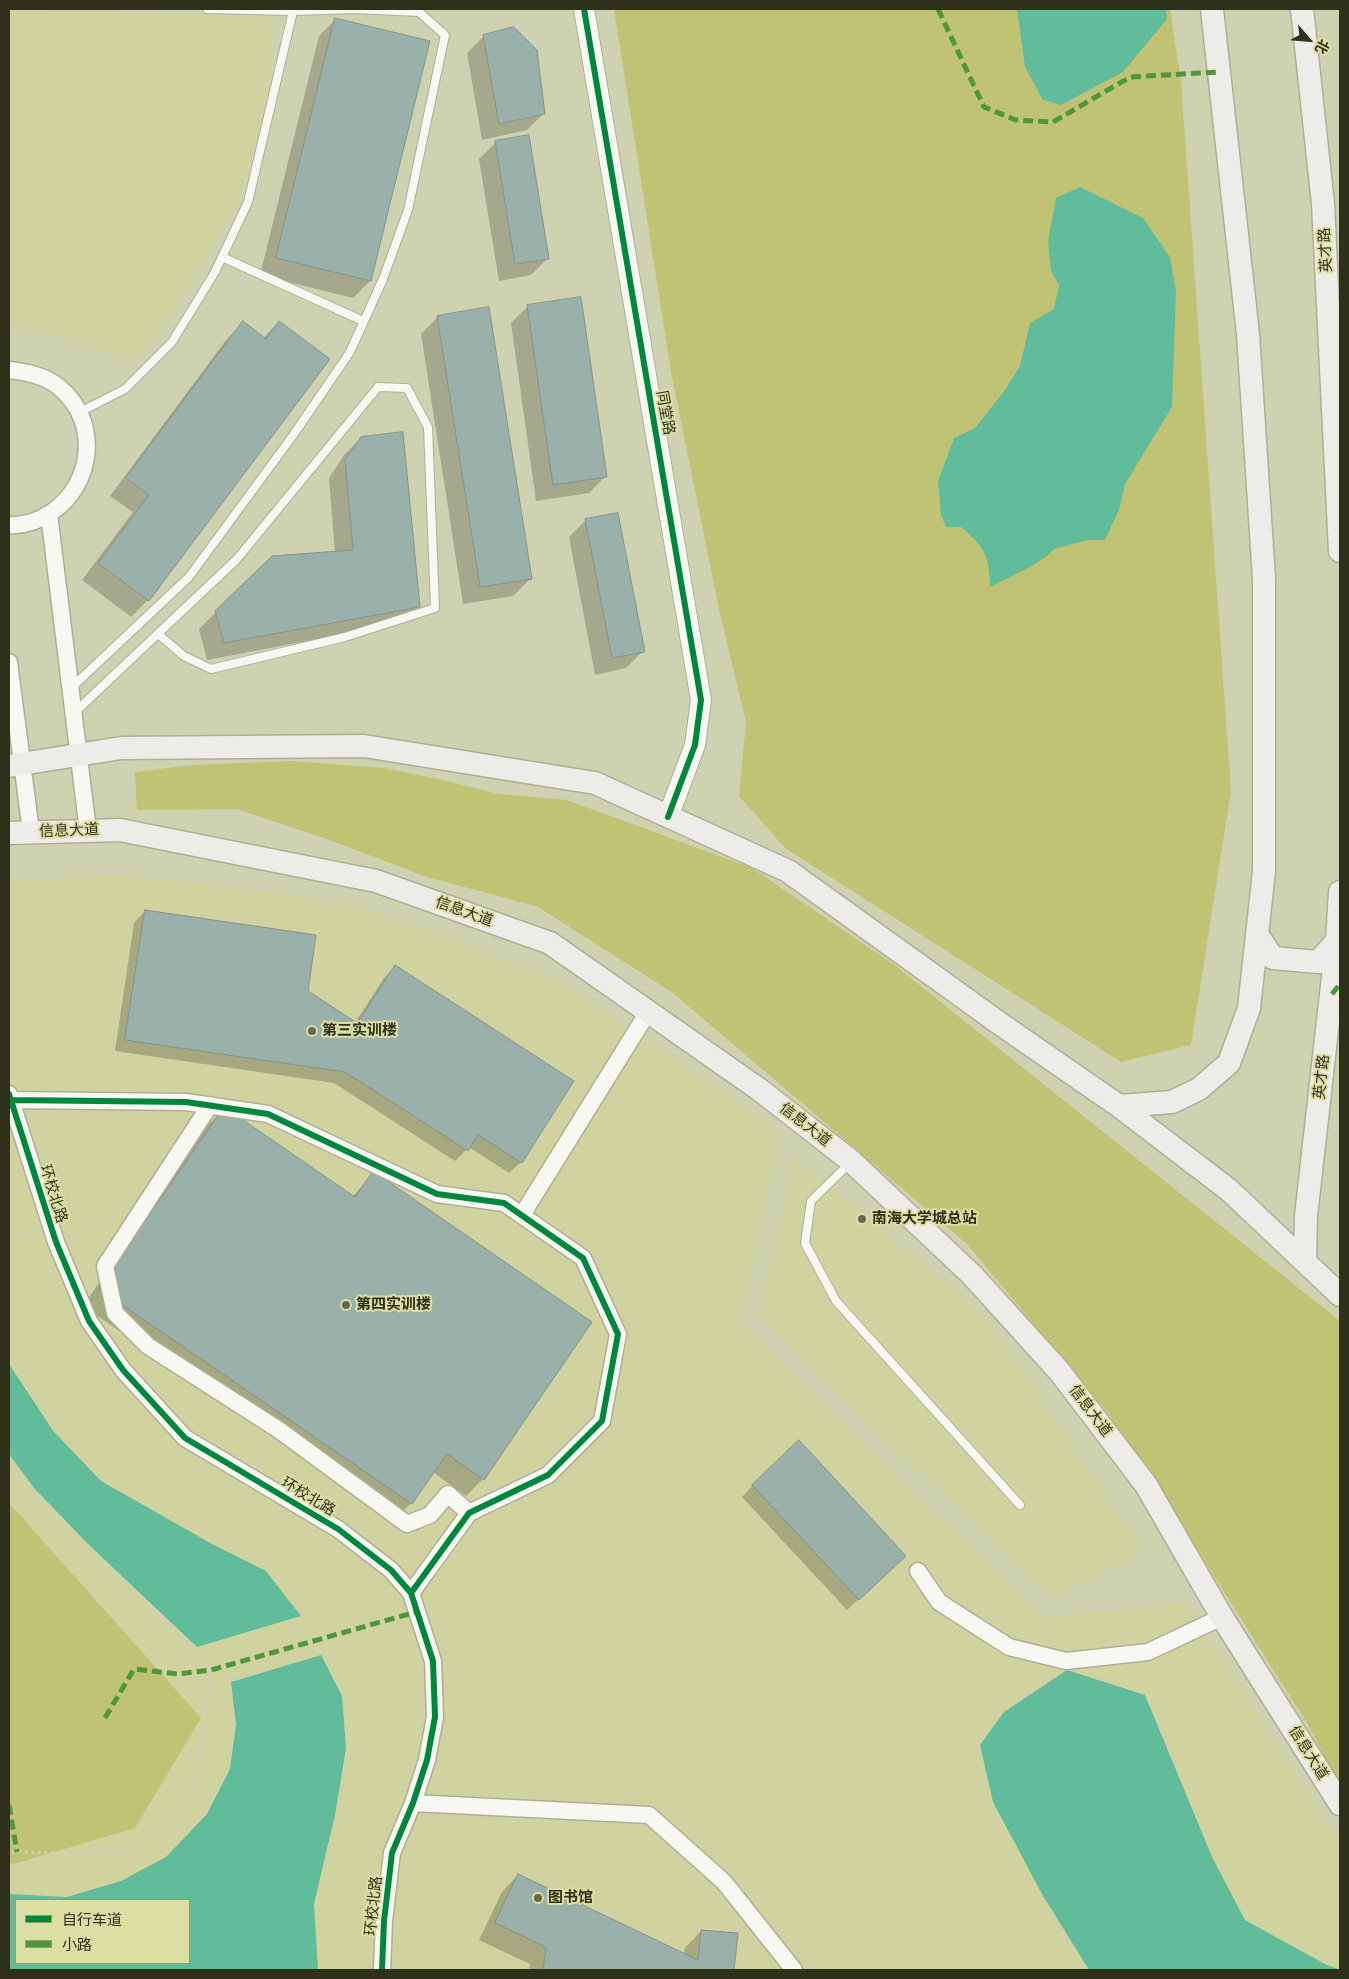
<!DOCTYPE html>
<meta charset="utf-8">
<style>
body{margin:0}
#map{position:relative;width:1349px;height:1979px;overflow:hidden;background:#cfd2b1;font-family:Arial,"Noto Sans SC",sans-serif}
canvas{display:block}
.frame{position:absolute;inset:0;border:10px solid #2f3019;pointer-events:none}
.legend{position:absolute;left:15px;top:1899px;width:175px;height:65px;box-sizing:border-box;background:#dbdfa4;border:1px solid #96996c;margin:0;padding:6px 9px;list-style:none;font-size:15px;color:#2f3019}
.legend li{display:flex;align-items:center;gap:10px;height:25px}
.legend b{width:25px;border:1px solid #96996c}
.north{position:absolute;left:1284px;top:15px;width:50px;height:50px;-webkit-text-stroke:4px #dbdfa4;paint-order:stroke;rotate:117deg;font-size:14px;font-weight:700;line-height:20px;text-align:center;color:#2f3019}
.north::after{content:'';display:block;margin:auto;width:18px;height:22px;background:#2f3019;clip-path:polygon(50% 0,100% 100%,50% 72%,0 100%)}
</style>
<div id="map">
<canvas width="1349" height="1979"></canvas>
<div class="frame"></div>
<ul class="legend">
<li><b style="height:6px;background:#00873e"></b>自行车道</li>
<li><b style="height:6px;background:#4e973c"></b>小路</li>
</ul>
<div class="north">北</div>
</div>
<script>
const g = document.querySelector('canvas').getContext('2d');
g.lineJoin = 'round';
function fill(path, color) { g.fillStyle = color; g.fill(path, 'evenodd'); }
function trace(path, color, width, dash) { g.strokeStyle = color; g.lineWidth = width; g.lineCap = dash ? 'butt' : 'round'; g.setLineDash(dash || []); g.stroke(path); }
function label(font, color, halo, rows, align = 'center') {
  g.font = font + ' Arial,"Noto Sans SC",sans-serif'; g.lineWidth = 4; g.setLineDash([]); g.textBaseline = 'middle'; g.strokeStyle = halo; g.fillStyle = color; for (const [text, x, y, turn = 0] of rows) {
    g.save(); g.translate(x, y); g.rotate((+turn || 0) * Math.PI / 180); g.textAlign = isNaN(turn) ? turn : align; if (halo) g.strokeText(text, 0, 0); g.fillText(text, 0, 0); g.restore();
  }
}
fill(new Path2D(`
 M9 9 274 17 267 106 236 206 187 289 135 362 25 326 9 330Z
 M109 875 200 883 310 897 397 918 556 980 781 1132 740 1321 1042 1617 1185 1603 1340 1843V1970H9V881ZM16 1900H189V1963H16Z
 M796 1157 987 1319 1143 1553 1051 1599 758 1315Z`), '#d0d39f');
fill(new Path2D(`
 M614 9H1170L1181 81 1231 791 1191 1045 1121 1062 785 848 739 796 746 722 720 614 671 372Z
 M292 761 384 768 442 780 499 794 567 800 752 868 893 964 1340 1321V1783L1334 1775 1307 1723 1181 1524 1107 1412 967 1244 673 993 538 907 424 876 324 838 237 809 137 810 135 772 191 765Z
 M9 1503 201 1718 135 1828 14 1864 9 1863Z`), '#c0c373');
fill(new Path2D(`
 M1017 9H1166L1167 19 1123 72 1061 105 1043 100 1025 67Z
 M1080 187 1143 218 1170 257 1176 292 1172 407 1125 484 1119 510 1105 540H1088L1054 549 1047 556 1030 567 990 587C990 557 984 546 961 527H946L941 515 938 481 954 438 975 428 1006 389 1020 366 1030 323 1054 309 1059 285 1051 271 1048 241 1056 198Z
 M9 1364 54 1432 101 1481 212 1544 266 1571 301 1616 197 1647 88 1544 34 1488 9 1454Z
 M321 1655 342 1696 346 1748 335 1815 314 1904 318 1970H9V1894L67 1897 121 1881 166 1857 207 1814 230 1769 236 1725 231 1682ZM189 1900V1963H16V1900Z
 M1067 1670 1145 1695 1212 1857 1245 1920 1325 1964 1340 1970H1089L1042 1894 993 1802 980 1745 1004 1712Z`), '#61bc9b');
fill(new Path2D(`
 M336 19 429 42 370 281 353 298 260 275 319 36Z
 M484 36 544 113 527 130 482 140 467 53Z
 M496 142 548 258 531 275 499 281 479 159Z
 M528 306 606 476 589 493 536 501 511 323Z
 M438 317 530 579 513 596 463 604 421 334Z
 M279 322 148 600 131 617 82 580 133 512 110 496 226 340 243 323 263 338Z
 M361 438 419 606 402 623 207 660 199 629 216 612 335 552 329 478 344 455Z
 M586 520 643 651 626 668 595 675 569 537Z
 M145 911 306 991 355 1023 384 978 395 967 521 1162 509 1173 469 1147 455 1161 334 1083 115 1051 134 923Z
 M224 1109 352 1197 374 1173 483 1479 466 1496 433 1472 411 1503 394 1520 83 1306 207 1126Z
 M753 1485 893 1567 847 1610 742 1497Z
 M518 1875 684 1954 685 1948 701 1931 736 1935 733 1970H529L530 1964 479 1940 502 1892Z`), '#0003');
const building = new Path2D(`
 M335 18 430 41 371 281 276 258Z
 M514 27 537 50 545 114 499 124 483 35Z
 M529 135 549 259 515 264 495 141Z
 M581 297 607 477 553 485 527 305Z
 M489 307 532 579 480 587 437 316Z
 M243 321 266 339 279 321 330 359 149 601 98 563 149 495 126 478Z
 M403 432 420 607 224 643 215 611 272 556 353 550 345 460 361 437Z
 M618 513 645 652 612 658 585 519Z
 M145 910 316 935 308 991 357 1023 395 965 574 1081 522 1163 478 1135 468 1151 345 1072 125 1040Z
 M224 1107 355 1197 373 1171 592 1322 484 1480 447 1454 412 1504 99 1289Z
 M799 1440 906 1556 859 1600 752 1485Z
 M518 1874 698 1960 701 1930 738 1933 734 1970H543L546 1947 495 1923Z`);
fill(building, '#9ab0aa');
trace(building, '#869389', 1);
const service = new Path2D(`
 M207 9 293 11
 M222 257 363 321
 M71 688 189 577 294 434 350 352 383 279 408 210 445 35 419 12 355 9 293 11 248 202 215 272 172 342 125 389 78 413
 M74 713 237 559 378 387 407 388 428 427 435 608 345 637 211 669 184 656 158 634
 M850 1163 811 1201 805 1243 836 1301 1020 1505`);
const minor = new Path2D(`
 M9 370C26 372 44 375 59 387 100 421 94 483 52 512 40 520 24 526 9 525
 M49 514 88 831
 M9 662 31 832
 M9 1094 56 1242 89 1321 123 1370 185 1438 338 1529 391 1570 411 1593 433 1661 435 1717 427 1760 413 1803 392 1853 384 1921 382 1970
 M11 1100 186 1102 268 1114 437 1194 504 1203 583 1258 618 1334 602 1421 548 1475 469 1513 411 1593
 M210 1105 105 1266 115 1313 148 1346 279 1430 407 1524 430 1515 448 1494 469 1513
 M522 1215 648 1012
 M918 1571 939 1602 1009 1647 1066 1661 1148 1652 1222 1617
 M413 1803 649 1815 724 1882 794 1970`);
const tertiary = new Path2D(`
 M584 9 701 700 695 745 668 817`);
const secondary = new Path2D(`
 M1302 9 1323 204 1340 551
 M9 766 121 748 364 746 595 783 788 871 999 1023 1119 1106 1229 1190 1340 1295
 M9 833 120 830 376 881 550 943 760 1090 851 1161 972 1275 1059 1371 1146 1485 1222 1617 1340 1804
 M1257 934 1273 958 1318 962 1337 941
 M1119 1106 1172 1102 1199 1089 1229 1063 1249 1008 1264 871V579L1248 334 1212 9
 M1305 1262 1306 1216 1337 941 1340 892`);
trace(service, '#adaf95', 10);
trace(minor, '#adaf95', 19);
trace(tertiary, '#adaf95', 22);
trace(secondary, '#adaf95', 25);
trace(new Path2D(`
 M70 1236 119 1213
 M9 1243 35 1229
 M256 1462 270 1443
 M9 1463 40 1503 147 1604 211 1670 191 1800 127 1854 17 1852 9 1853`), '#cfcfc5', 3, [2.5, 4]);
trace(service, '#f8f8f3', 8);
trace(minor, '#f8f8f3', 16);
trace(tertiary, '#f8f8f3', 20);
trace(secondary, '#eeece8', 22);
trace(new Path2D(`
 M938 9 984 107 1016 120 1053 122 1130 77 1219 72
 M1332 994 1340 984
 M105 1718 134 1669 178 1674 211 1670 416 1612
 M9 1805 17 1852`), '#4e973c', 5, [10, 5]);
trace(new Path2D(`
 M584 9 701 700 695 745 668 817
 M9 1094 56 1242 89 1321 123 1370 185 1438 338 1529 391 1570 411 1593 433 1661 435 1717 427 1760 413 1803 392 1853 384 1921 382 1970
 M11 1100 186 1102 268 1114 437 1194 504 1203 583 1258 618 1334 602 1421 548 1475 469 1513 411 1593`), '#00873e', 6);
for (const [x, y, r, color] of [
 [312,1031,5,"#67694e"],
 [862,1219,5,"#67694e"],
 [346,1305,5,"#67694e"],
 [538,1898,5,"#67694e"]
]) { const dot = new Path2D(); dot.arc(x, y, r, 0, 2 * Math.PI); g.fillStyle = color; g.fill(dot); trace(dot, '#dbdfa4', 2); }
label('15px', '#2f3019', '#dbdfa4', [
 ["英才路",1326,250,-93],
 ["同堂路",665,413,80],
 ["信息大道",69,831,-2],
 ["信息大道",464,912,20],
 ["英才路",1322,1077,-84],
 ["信息大道",805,1125,38],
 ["环校北路",53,1194,73],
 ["信息大道",1090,1411,53],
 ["环校北路",308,1497,31],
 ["信息大道",1308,1753,58],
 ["环校北路",374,1906,-84]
]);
label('bold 15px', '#2f3019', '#dbdfa4', [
 ["第三实训楼",322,1031],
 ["南海大学城总站",872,1219],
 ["第四实训楼",356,1305],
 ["图书馆",548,1898]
], 'left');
</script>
